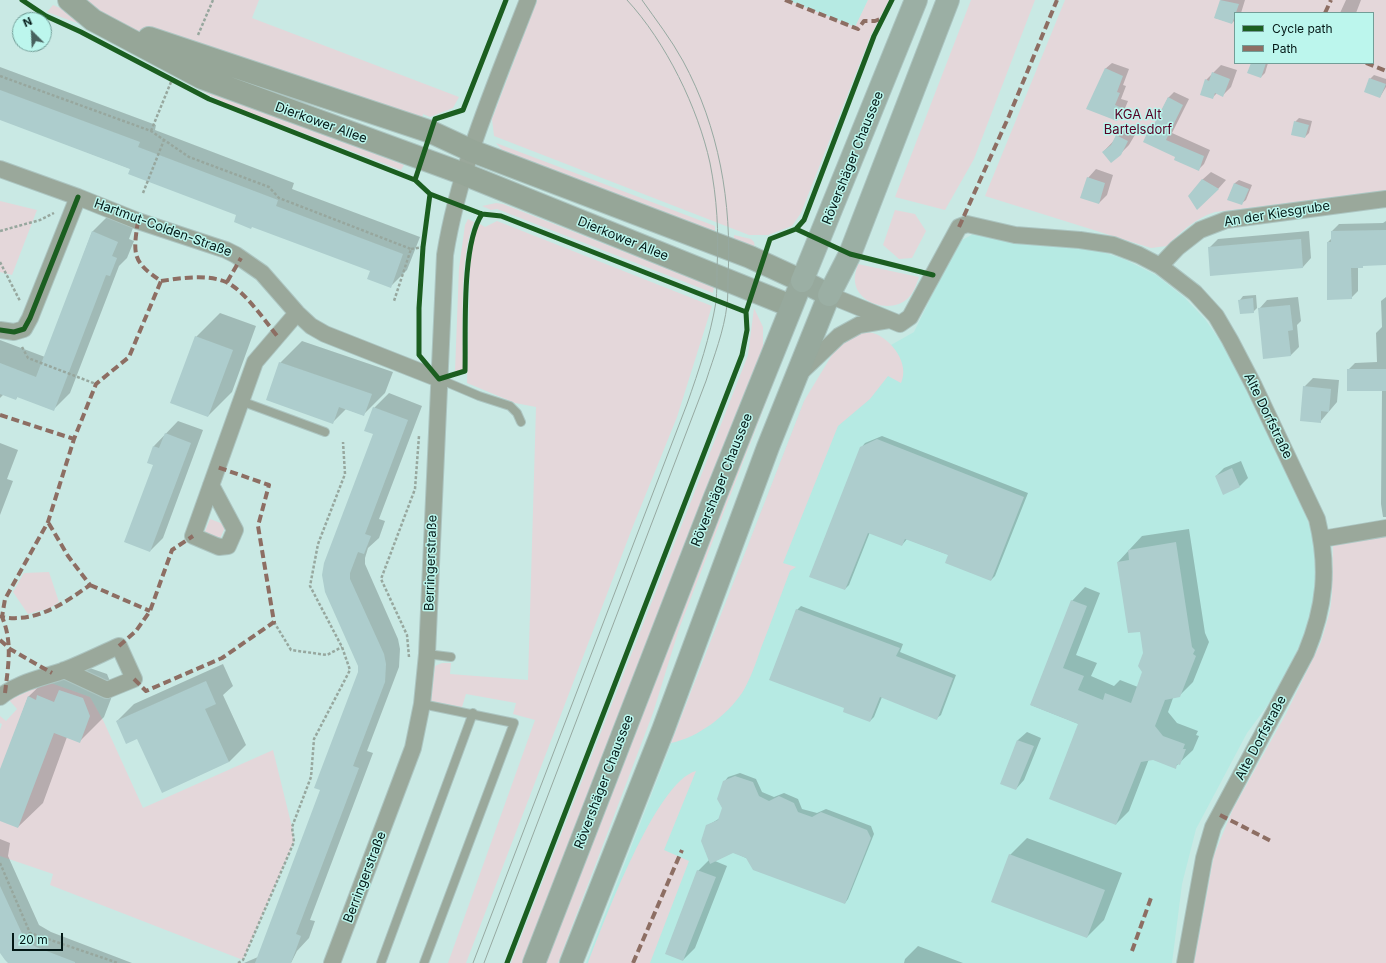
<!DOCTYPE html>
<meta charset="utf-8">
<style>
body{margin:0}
#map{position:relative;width:1386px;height:963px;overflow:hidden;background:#c9e9e4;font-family:Inter,sans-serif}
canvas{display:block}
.legend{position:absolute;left:1234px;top:12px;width:140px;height:52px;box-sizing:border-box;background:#bcf6ed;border:1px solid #729d97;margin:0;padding:5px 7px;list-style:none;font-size:12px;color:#031816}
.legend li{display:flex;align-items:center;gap:8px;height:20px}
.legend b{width:20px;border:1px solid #729d97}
.north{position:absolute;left:12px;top:12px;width:40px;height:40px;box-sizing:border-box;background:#bcf6ed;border:1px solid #729d97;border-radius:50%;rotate:336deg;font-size:11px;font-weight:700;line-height:16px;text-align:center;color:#031816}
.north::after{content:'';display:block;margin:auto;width:14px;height:18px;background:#48615e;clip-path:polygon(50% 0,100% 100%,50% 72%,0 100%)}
.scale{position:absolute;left:12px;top:933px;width:51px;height:18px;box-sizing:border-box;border:2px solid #031816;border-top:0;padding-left:5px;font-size:12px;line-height:14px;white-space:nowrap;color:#031816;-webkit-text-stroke:3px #bcf6ed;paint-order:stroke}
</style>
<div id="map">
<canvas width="1386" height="963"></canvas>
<ul class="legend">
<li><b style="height:5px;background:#1b5e20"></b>Cycle path</li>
<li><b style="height:5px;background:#8d6e63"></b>Path</li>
</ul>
<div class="north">N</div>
<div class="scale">20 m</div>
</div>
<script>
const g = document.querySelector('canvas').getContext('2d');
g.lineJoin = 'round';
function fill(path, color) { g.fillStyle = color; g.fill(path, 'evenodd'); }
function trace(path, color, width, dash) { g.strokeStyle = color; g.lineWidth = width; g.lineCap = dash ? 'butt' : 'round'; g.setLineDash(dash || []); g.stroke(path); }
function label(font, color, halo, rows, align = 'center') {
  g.font = font + ' Inter,sans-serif'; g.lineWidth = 3; g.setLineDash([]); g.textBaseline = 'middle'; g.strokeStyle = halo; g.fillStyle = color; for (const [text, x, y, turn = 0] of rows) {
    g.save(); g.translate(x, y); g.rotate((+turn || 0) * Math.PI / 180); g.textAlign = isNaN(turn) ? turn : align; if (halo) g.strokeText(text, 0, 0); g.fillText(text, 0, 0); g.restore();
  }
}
fill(new Path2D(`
 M787 0H868L855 28Z
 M975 233 1039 245 1090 248 1124 259 1156 275 1184 297 1205 319 1228 352 1302 504 1314 539 1315 578 1313 603 1306 632 1284 678 1270 702 1247 733 1196 829 1182 884 1172 963H586L804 401 873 333 891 345 914 332 949 260 962 240Z`), '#b6eae3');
fill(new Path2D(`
 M73 0H259L252 18 459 97 453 108 430 117 423 114 422 118 327 85 195 44 136 33Z
 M537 0H787L855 27 868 0H889L871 35 801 213 792 226 768 235H749L494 136 492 119Z
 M971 0H1035L974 159 945 210 895 197Z
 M1065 0H1386V191L1215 212C1194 219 1182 231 1167 246L1151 248 985 196ZM1235 13H1373V63H1235Z
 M53 5 77 15 176 70 173 75 77 23 47 12Z
 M183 75 230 98 404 165 401 170 225 103 181 80Z
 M496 143 715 226V232L503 151Z
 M0 201 37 210 12 275 0 272Z
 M496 203 503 204 714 287 713 293 497 209 491 210 482 206Z
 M895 210 915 214 926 231 912 258 899 259 883 245Z
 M468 219 474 222C459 256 463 331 463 370L455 371 459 268 465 225Z
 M497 221 712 306 677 417 633 526 466 963H448L535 720 513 714 516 703 466 694 462 707 431 701 435 666 442 663H451L450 674 528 680 536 407 515 403 467 383 470 268 475 231 478 223 485 227Z
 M734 235 751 239 754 242 755 248 734 240Z
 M858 264 919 277C916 285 914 293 907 299 892 313 858 305 855 282 854 276 856 270 858 264Z
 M754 308 763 327V347L525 963H511L748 355Z
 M860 332C864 332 869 332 873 333 892 339 910 364 901 383L888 376 870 399 838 426 783 563 796 567 790 571C780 597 771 623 761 648 756 663 750 680 742 693 726 716 699 737 671 743L804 401 841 340Z
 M785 353 679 629 653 713 558 963H544L695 575Z
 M210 519 226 525 219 541 204 534Z
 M1386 528V963H1194L1214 855 1233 809 1286 714 1321 642 1330 611 1332 594 1333 537Z
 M49 572 59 602 50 608 28 614 13 592 24 573Z
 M48 682 90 697 103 720 143 808 273 750 292 827 294 842 243 960 50 885 53 874 0 856V730L2 724 0 723V716L6 721 17 709 9 700Z
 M696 771 664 850 689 861 650 963H588C603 924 656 781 696 771Z`), '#e4d7da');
fill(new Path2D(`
 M1221 0H1245L1241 13H1235V20L1232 23 1215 18Z
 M1346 0H1361L1356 13H1340Z
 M1112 63 1129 69 1123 85 1126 86 1121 99 1128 101 1123 113 1117 120 1105 69Z
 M1252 63H1268L1265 73 1261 77Z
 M1221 65 1237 70 1231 87 1222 96 1217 93 1212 98 1206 80Z
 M0 67 156 125 155 130 294 183 292 189 420 237 407 270 390 287 371 270 253 226 238 215 131 169 0 119Z
 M1374 75 1386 79V87L1380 97 1370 79Z
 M1174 92 1189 99 1172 133 1210 150 1204 164 1198 170 1177 157 1150 130 1155 125 1168 98Z
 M1299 118 1312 121 1309 133 1305 137 1295 122Z
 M1126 128 1136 133 1129 145 1120 154 1103 152Z
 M1096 169 1113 175 1107 195 1099 203 1088 178Z
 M1211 172 1226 180 1218 189 1202 180Z
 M1239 180 1252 185 1246 200 1242 203 1228 199 1235 183Z
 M109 215 134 225 129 239 134 241 127 258 119 266 70 393 53 410 18 396 16 399 4 394 0 398V340L45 357 92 232Z
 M1386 221V264L1364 265 1358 267V291L1351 298 1328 242 1332 238V231L1339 224 1383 223Z
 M1309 231 1311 258 1303 267 1211 275 1209 248 1218 239Z
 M1256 295 1257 308 1253 312 1240 300 1243 296Z
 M1298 297 1301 321 1297 325 1299 347 1290 356 1259 309 1267 300Z
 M1386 297V517H1383L1381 504 1382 390 1348 370 1355 363 1377 362 1376 333 1382 327 1381 301Z
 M220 313 256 326 232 392 208 416 196 337Z
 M302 341 393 372 385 393 363 415 346 409 332 423 280 363Z
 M1313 378 1339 380 1337 402 1320 422 1304 387Z
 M389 393 422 406 379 519 385 521 379 538 368 548 365 558V564L398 639 400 649 399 667 367 751 373 753 310 920 315 921 309 938 297 951 291 963H244L258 957 321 790 359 672V666L326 592 374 433V408Z
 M178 421 203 430 163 538 150 551 154 446Z
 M882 436 1028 493 995 576 991 580 949 555 907 539 902 545 870 532 849 585 845 589 861 448 865 443Z
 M0 443 18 450 7 479 13 481 0 515Z
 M1241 461 1248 478 1240 486 1216 476 1224 468Z
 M1189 529 1205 633 1209 642 1193 682 1179 696 1173 698 1168 712 1177 723 1198 731 1196 735 1199 736 1193 750 1175 767 1154 759H1149L1129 811 1116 824 1079 724 1031 705 1072 601 1085 587 1100 593 1076 655 1097 663 1091 676 1114 686 1120 680 1138 687 1144 672V653L1141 631 1118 562 1142 536Z
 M801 606 903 644 900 652 956 675 941 715 937 718 882 697 874 717 870 721 846 707 797 610Z
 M223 664 233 686 223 695 246 745 229 762 138 738 117 721 134 704Z
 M84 666 107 674 114 691 104 717 80 741 67 737 43 803 18 827 0 820V773L28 697 53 673Z
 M1027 732 1041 738 1024 780 1016 789 1002 783 1018 740Z
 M740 773 756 779 762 792 774 797 784 793 798 799 802 809 817 813 826 809 871 826 874 834 848 899 845 903 733 852 715 861 727 866 695 948 683 960 698 871 709 860 707 826 720 818 723 808 724 782 728 777Z
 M1027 838 1122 873 1104 920 1087 937 1010 855Z
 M0 839 10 843 8 856 39 925 51 932 132 963H11L0 951Z
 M918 946 963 963H904L905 959Z`), '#0003');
fill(new Path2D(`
 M1220 0 1239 4 1232 24 1214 18Z
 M1251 63H1266L1261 78 1247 73Z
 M1105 68 1123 76 1117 92 1120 93 1115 105 1122 108 1117 121 1086 109Z
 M1212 72 1230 79 1223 97 1215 93 1213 99 1200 95 1205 79 1209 81Z
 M1369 78 1386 84 1380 98 1364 92Z
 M0 90 140 142 138 147 278 200 276 206 403 254 391 288 367 279 370 271 252 227 251 229 234 222 236 215 128 174 130 169 0 120Z
 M1168 97 1183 105 1166 140 1204 156 1199 171 1174 160 1175 157 1143 142 1149 129 1151 130Z
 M1294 121 1309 125 1305 138 1291 135Z
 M1116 135 1128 141 1121 155 1111 163 1102 152 1111 145Z
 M1087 177 1105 183 1099 204 1080 198Z
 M1202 179 1219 189 1197 210 1188 196Z
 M1234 183 1249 189 1242 205 1227 200Z
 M1386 230V265L1363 266V268H1351L1352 299 1327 300V242H1331V231Z
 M92 231 118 242 112 256 117 258 110 276 106 275 54 411 17 397 16 400 0 394V363L36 377Z
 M1301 239 1303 268 1210 276 1208 247Z
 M1253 298 1254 313 1240 314 1238 300Z
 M1290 305 1293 330 1288 331 1291 356 1263 359 1258 308Z
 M195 336 233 350 208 417 170 403Z
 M279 362 372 394 364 416 339 407 333 424 266 400Z
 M1347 369H1386V391H1347Z
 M1303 386 1331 389 1329 412 1321 411V423L1300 421Z
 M373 407 408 420 365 534 371 536 364 554 358 552 350 573V579L384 654 386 664 385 682 353 766 359 768 296 934 301 936 291 963H255L320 790 314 788 358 672V666L325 592 322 575 324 563 373 434 364 431Z
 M165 433 191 443 150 552 124 542 153 465 147 463 153 446 159 448Z
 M877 439 1024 497 991 581 945 563 948 555 905 539 902 546 868 533 845 590 809 577 860 447Z
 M1232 468 1240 487 1223 495 1215 476Z
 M1176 542 1192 647 1195 650 1193 654 1196 656 1180 697 1165 700 1155 726 1163 736 1185 744 1183 749H1186L1180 765 1177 764 1176 769 1153 760 1141 762 1116 825 1049 799 1078 724 1030 705 1071 600 1087 606 1063 668 1084 676 1078 690 1103 700 1105 693 1131 703 1142 672 1138 666 1143 653 1140 632 1128 633 1117 562 1129 560 1128 550Z
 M796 609 900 648 896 656 953 678 937 720 880 697 870 722 843 712 844 708 769 680Z
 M206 681 216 704 205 709 229 762 162 793 137 739 126 744 116 721Z
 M59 690 83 698 90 716 80 743 54 733 18 828 0 821V769L28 696 36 700 37 695 54 702Z
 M1017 740 1034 746 1016 790 1000 784Z
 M735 776 753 782 759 796 769 801 779 796 794 803 798 812 812 817 821 812 867 830 871 838 845 904 753 870 746 858 733 853 710 864 701 841 706 825 718 820 722 808 717 799 723 781Z
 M1009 854 1105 890 1087 938 991 902Z
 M697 870 716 877 683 961 665 954Z
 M0 886 25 940 36 947 75 962V963H8L5 960 0 953Z`), '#adcdcd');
const lane = new Path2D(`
 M439 379 479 396 510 406 517 413 521 422
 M241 401 325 432
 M427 654 451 657
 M422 704 514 723 424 963
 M381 963 473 713`);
const street = new Path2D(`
 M0 169 78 197 138 221 226 250 236 255 262 273 297 313 311 326 325 334 439 379
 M1160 266 1177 248 1200 230 1226 220 1386 199
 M829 295 900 324 910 317 959 227 967 224 1015 235 1080 240 1113 245 1139 255 1160 266 1195 293 1216 316 1230 340 1254 386 1317 519C1329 568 1325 607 1306 653L1213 827 1204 858 1185 963
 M0 330 14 332 24 329 30 318 78 197
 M801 372 839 336 859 325 889 320
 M211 485 235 530 228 546 219 547 193 536 255 362 297 313
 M1322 539 1386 528
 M0 697C18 682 43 678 65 670 83 663 101 654 119 646L134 679 107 690 64 670
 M332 963 413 748 422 704 427 654 445 255C459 167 496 83 528 0`);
const secondary = new Path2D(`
 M69 0 93 20 202 78 464 174 791 306
 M149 38 431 132 472 151 750 257 802 281`);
const primary = new Path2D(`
 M534 963 715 497 802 281 829 295
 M571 963 663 730 768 447 829 295`);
const highway = new Path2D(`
 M802 281 916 0
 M829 295 850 254 948 0`);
trace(lane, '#acc5c1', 10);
trace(street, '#acc5c1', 18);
trace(secondary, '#acc5c1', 24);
trace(primary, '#acc5c1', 24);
trace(highway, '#acc5c1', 24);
trace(new Path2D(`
 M198 35 213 0
 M0 76 151 131 189 157 269 187 279 198 411 249 394 301
 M151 131 171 82
 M143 193 164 140
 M0 231 40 220 54 213
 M411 249 423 247
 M0 262 20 301
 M22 347 28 358 96 384
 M274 622 291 650 327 655 342 647
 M409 657 407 635 381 579 415 489 419 436
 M0 863 30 933 118 963
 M238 963 243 960 294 842 292 827 311 777 314 739 350 670 342 647 310 586 318 544 345 474 343 442`), '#97a79e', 2.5, [3, 2]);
trace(lane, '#9aa89b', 8);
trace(street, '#9aa89b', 16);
trace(secondary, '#96a698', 22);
trace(primary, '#97a99d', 22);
trace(highway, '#9bafa4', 22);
trace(new Path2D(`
 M473 963 687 404C699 370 710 337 716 302 717 291 717 279 717 268 719 233 717 198 710 163 698 108 666 42 627 0
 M484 963 706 381C714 356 724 331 727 305 728 296 728 286 728 277 732 203 719 127 683 61 671 39 656 20 642 0`), '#96a9a1', 1);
trace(new Path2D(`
 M785 0 858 29 864 21H875L883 18
 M1325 13 1331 0
 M1366 63 1386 71
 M959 227 1009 116 1057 0
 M161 281C182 278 206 274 226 282 244 290 265 321 278 337
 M227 282 241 258
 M0 415 74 439
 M90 585 150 611
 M0 615 2 617 5 599 48 522 74 439 96 384 129 357 161 281C132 262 133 254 138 221
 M0 640 10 649 52 673
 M119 646 136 631 150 611 172 550 193 536
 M134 679 146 691 222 658 274 622 258 526 269 485 217 467
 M5 693C8 667 13 642 2 617 36 623 63 604 90 585L68 556 48 522
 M1220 815 1271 841
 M1132 951 1152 895
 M633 963 682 850`), '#8d6e63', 4, [8, 4]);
trace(new Path2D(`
 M22 0 46 16 81 32 209 99 415 180 430 194 482 214 501 216 746 312
 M415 180 435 119 463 110 506 0
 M430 194 423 247 419 308V355L439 379 465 371C466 332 461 245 482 214
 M796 229 850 254 933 275
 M0 330 14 332 24 329 30 318 78 197
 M507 963 742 355 747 330 746 312 770 239 796 229 804 220 874 36 892 0`), '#1b5e20', 5);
label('13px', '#570124', '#bcf6ed', [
 ["KGA Alt",1138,115],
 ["Bartelsdorf",1138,130]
]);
label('13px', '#031816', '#bcf6ed', [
 ["Dierkower Allee",321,123,20],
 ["Rövershäger Chaussee",853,158,-68],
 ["An der Kiesgrube",1277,214,-9],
 ["Hartmut-Colden-Straße",163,228,20],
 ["Dierkower Allee",623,239,22],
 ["Alte Dorfstraße",1268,416,64],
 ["Rövershäger Chaussee",722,480,-68],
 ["Berringerstraße",431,563,-88],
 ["Alte Dorfstraße",1261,738,-62],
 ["Rövershäger Chaussee",604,782,-69],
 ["Berringerstraße",365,877,-69]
]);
</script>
